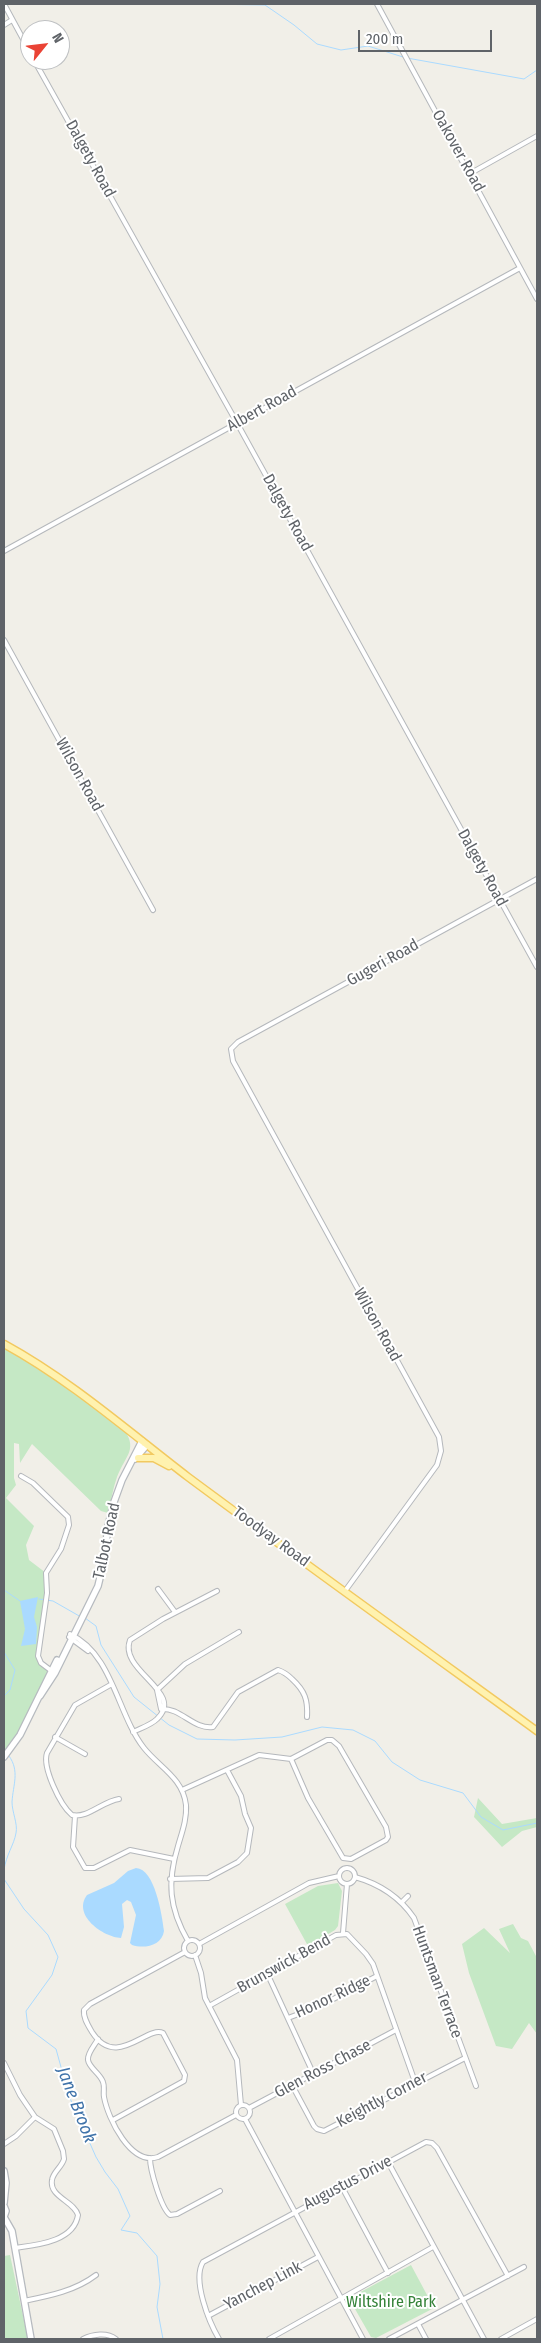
<!DOCTYPE html>
<style>
body{margin:0}
#map{position:relative;width:541px;height:2343px;overflow:hidden;background:#f1efe8;font-family:"Fira Sans Condensed",sans-serif}
canvas{display:block}
.frame{position:absolute;inset:0;border:5px solid #5f6368;pointer-events:none}
.north{position:absolute;left:20px;top:20px;width:50px;height:50px;box-sizing:border-box;background:#fff;border:1px solid #bfc1c3;border-radius:50%;rotate:61deg;font-size:14px;font-weight:700;line-height:20px;text-align:center;color:#5f6368}
.north::after{content:'';display:block;margin:auto;width:18px;height:22px;background:#ea4335;clip-path:polygon(50% 0,100% 100%,50% 72%,0 100%)}
.scale{position:absolute;left:358px;top:30px;width:134px;height:22px;box-sizing:border-box;border:2px solid #5f6368;border-top:0;padding-left:6px;font-size:15px;line-height:18px;white-space:nowrap;color:#5f6368;-webkit-text-stroke:4px #fff;paint-order:stroke}
</style>
<div id="map">
<canvas width="541" height="2343"></canvas>
<div class="frame"></div>
<div class="north">N</div>
<div class="scale">200 m</div>
</div>
<script>
const g = document.querySelector('canvas').getContext('2d');
g.lineJoin = 'round';
function fill(path, color) { g.fillStyle = color; g.fill(path, 'evenodd'); }
function trace(path, color, width, dash) { g.strokeStyle = color; g.lineWidth = width; g.lineCap = dash ? 'butt' : 'round'; g.setLineDash(dash || []); g.stroke(path); }
function label(font, color, halo, rows, align = 'center') {
  g.font = font + ' "Fira Sans Condensed",sans-serif'; g.lineWidth = 4; g.setLineDash([]); g.textBaseline = 'middle'; g.strokeStyle = halo; g.fillStyle = color; for (const [text, x, y, turn = 0] of rows) {
    g.save(); g.translate(x, y); g.rotate((+turn || 0) * Math.PI / 180); g.textAlign = isNaN(turn) ? turn : align; if (halo) g.strokeText(text, 0, 0); g.fillText(text, 0, 0); g.restore();
  }
}
fill(new Path2D(`
 M4 1344 122 1426C139 1450 126 1454 117 1477 113 1488 111 1501 108 1513L101 1511 32 1444 20 1463 19 1444 14 1443V1478L16 1485 6 1498 34 1526 26 1545 29 1560 46 1573 47 1590 39 1659 51 1671 40 1696 4 1757Z
 M478 1798 502 1824 537 1818V1827L522 1831 502 1847 474 1817Z
 M338 1883 342 1891 338 1926 335 1930 308 1946 285 1904 318 1886Z
 M513 1924 521 1938 528 1941 537 1958V2034L529 2023 512 2049 496 2046 469 1973 462 1944 484 1928 510 1953 499 1929Z
 M10 2255 28 2339H4V2256Z
 M411 2265 434 2308 376 2338 371 2337 351 2302 353 2296Z`), '#c5e8c5');
fill(new Path2D(`
 M38 1597 34 1617 37 1627 36 1644 21 1646 25 1629 20 1601Z
 M136 1868C155 1869 162 1915 164 1931 162 1946 144 1949 132 1945L130 1943 136 1915 131 1902 127 1900 122 1904 124 1927 121 1938C103 1937 72 1915 87 1895L114 1883 128 1871Z`), '#aadaff');
trace(new Path2D(`
 M147 4H149
 M205 4 265 5 294 25 317 44 341 50 368 46 403 57
 M407 58 524 79 537 70
 M4 1572V1594
 M4 1590 20 1601
 M39 1599 53 1601 81 1617
 M85 1618 96 1626 101 1645 134 1697 169 1725 197 1739 235 1740 282 1737 322 1727 353 1730 375 1741 392 1762 420 1780 463 1793 481 1817 503 1830 537 1823
 M4 1652 15 1670 10 1690 4 1696
 M4 1870C6 1855 14 1845 16 1833 18 1824 12 1812 12 1802 13 1785 20 1771 9 1756
 M4 1879 24 1909 48 1935 58 1957 52 1975 26 2011 28 2028 56 2049 69 2096 96 2157 105 2172 118 2189 130 2216 121 2230 137 2233 157 2256 160 2284 157 2307 163 2339`), '#aadaff', 1);
const street = new Path2D(`
 M4 4 30 52
 M377 4 537 299
 M4 25 12 20
 M34 60 237 423 537 967
 M471 173 537 136
 M4 551 520 268
 M4 640 153 910
 M21 1476 33 1483 68 1517 69 1525 61 1549 46 1573 47 1593 38 1656 41 1663 53 1672
 M158 1589 175 1612
 M345 1591 437 1465 441 1451 439 1437 233 1061 231 1049 238 1042 537 879
 M70 1634C113 1654 117 1714 144 1748 159 1767 183 1778 186 1805 187 1819 182 1832 178 1846 167 1882 169 1908 188 1941
 M69 1637 88 1651
 M112 1684 75 1705 47 1753C42 1767 60 1805 72 1815 87 1819 103 1801 119 1799
 M157 1690 185 1664 239 1632
 M157 1690 161 1709
 M161 1709C180 1707 194 1730 213 1727L238 1692 278 1670C284 1672 288 1675 292 1679 305 1691 308 1700 307 1717
 M133 1732C141 1728 151 1725 157 1719 186 1692 118 1671 130 1640L163 1619 217 1591
 M55 1737 85 1754
 M182 1790 259 1755 291 1759 327 1740H332L339 1746 386 1827 388 1837 386 1840 351 1859 343 1858 308 1798 291 1759
 M75 1816 73 1847 85 1868H94L130 1850 174 1859
 M339 1876a8 8 0 1 1 16 0a8 8 0 1 1-16 0Z
 M355 1877C380 1884 399 1896 414 1918L476 2086
 M170 1879 208 1878 238 1862 247 1853 251 1828 245 1814 241 1796 227 1770
 M402 1902 408 1896
 M343 1933 347 1884
 M184 1948a8 8 0 1 1 16 0a8 8 0 1 1-16 0Z
 M199 1944 309 1883 339 1876
 M195 1955 201 1973 205 1998 237 2060 241 2105
 M267 1973 313 2073
 M209 2006 336 1935 347 1934 366 1954 373 1964 415 2082
 M288 2018 320 2006 377 1976
 M98 2039C95 2045 87 2053 88 2060 89 2068 100 2073 103 2082 105 2087 103 2092 104 2097 108 2119 131 2166 158 2157L236 2115
 M4 2063 20 2095 35 2117 54 2129 63 2151 64 2159C62 2167 53 2172 52 2180 49 2197 74 2201 78 2215 74 2242 36 2245 15 2248
 M292 2085 314 2126 317 2129 324 2131 465 2058
 M236 2112a7 7 0 1 1 14 0a7 7 0 1 1-14 0Z
 M249 2108 396 2030
 M245 2119 363 2339
 M113 2120 184 2081 185 2075 163 2033C147 2025 116 2070 92 2032 88 2025 83 2018 84 2010L90 2004 185 1952
 M4 2144 16 2136 35 2117
 M150 2158C150 2170 161 2208 170 2215L177 2214 220 2191
 M388 2162 484 2339
 M342 2187 388 2273
 M24 2301C49 2296 75 2291 96 2275
 M208 2316 318 2257
 M418 2324 426 2339
 M83 2339C93 2334 107 2332 116 2339
 M219 2339C209 2322 192 2280 203 2262L426 2142 432 2143 437 2148 508 2276
 M269 2339 433 2247
 M389 2339 524 2267
 M501 2339 537 2319`);
const secondary = new Path2D(`
 M135 1459 147 1445
 M40 1696 55 1673 98 1586 104 1561 108 1526 114 1502 122 1480 142 1441
 M4 1757 20 1735 57 1660
 M4 2171 6 2183 4 2203
 M4 2206 6 2211 4 2217
 M4 2217 12 2231 31 2339`);
const primary = new Path2D(`
 M4 1344C70 1380 128 1431 188 1477 304 1563 421 1647 537 1731
 M138 1458H154L169 1466`);
trace(street, '#b5b8bc', 6);
trace(secondary, '#b6babf', 8);
trace(primary, '#f2c960', 9);
trace(street, '#fff', 4);
trace(secondary, '#fff', 5.5);
trace(primary, '#fff2af', 6);
label('16px', '#5f6368', '#fff', [
 ["Oakover Road",458,151,61],
 ["Dalgety Road",90,159,61],
 ["Albert Road",262,409,-29],
 ["Dalgety Road",287,513,61],
 ["Wilson Road",79,775,61],
 ["Dalgety Road",482,868,61],
 ["Gugeri Road",383,963,-29],
 ["Wilson Road",377,1325,61],
 ["Toodyay Road",271,1537,36],
 ["Talbot Road",107,1541,-78],
 ["Brunswick Bend",284,1964,-29],
 ["Huntsman Terrace",437,1982,70],
 ["Honor Ridge",333,1997,-25],
 ["Glen Ross Chase",323,2069,-28],
 ["Keightly Corner",382,2100,-28],
 ["Augustus Drive",348,2183,-28],
 ["Yanchep Link",263,2286,-28]
]);
label('16px', '#348238', '#fff', [
 ["Wiltshire Park",391,2303]
]);
label('italic 18px', '#4174aa', '#fff', [
 ["Jane Brook",76,2105,69]
]);
</script>
